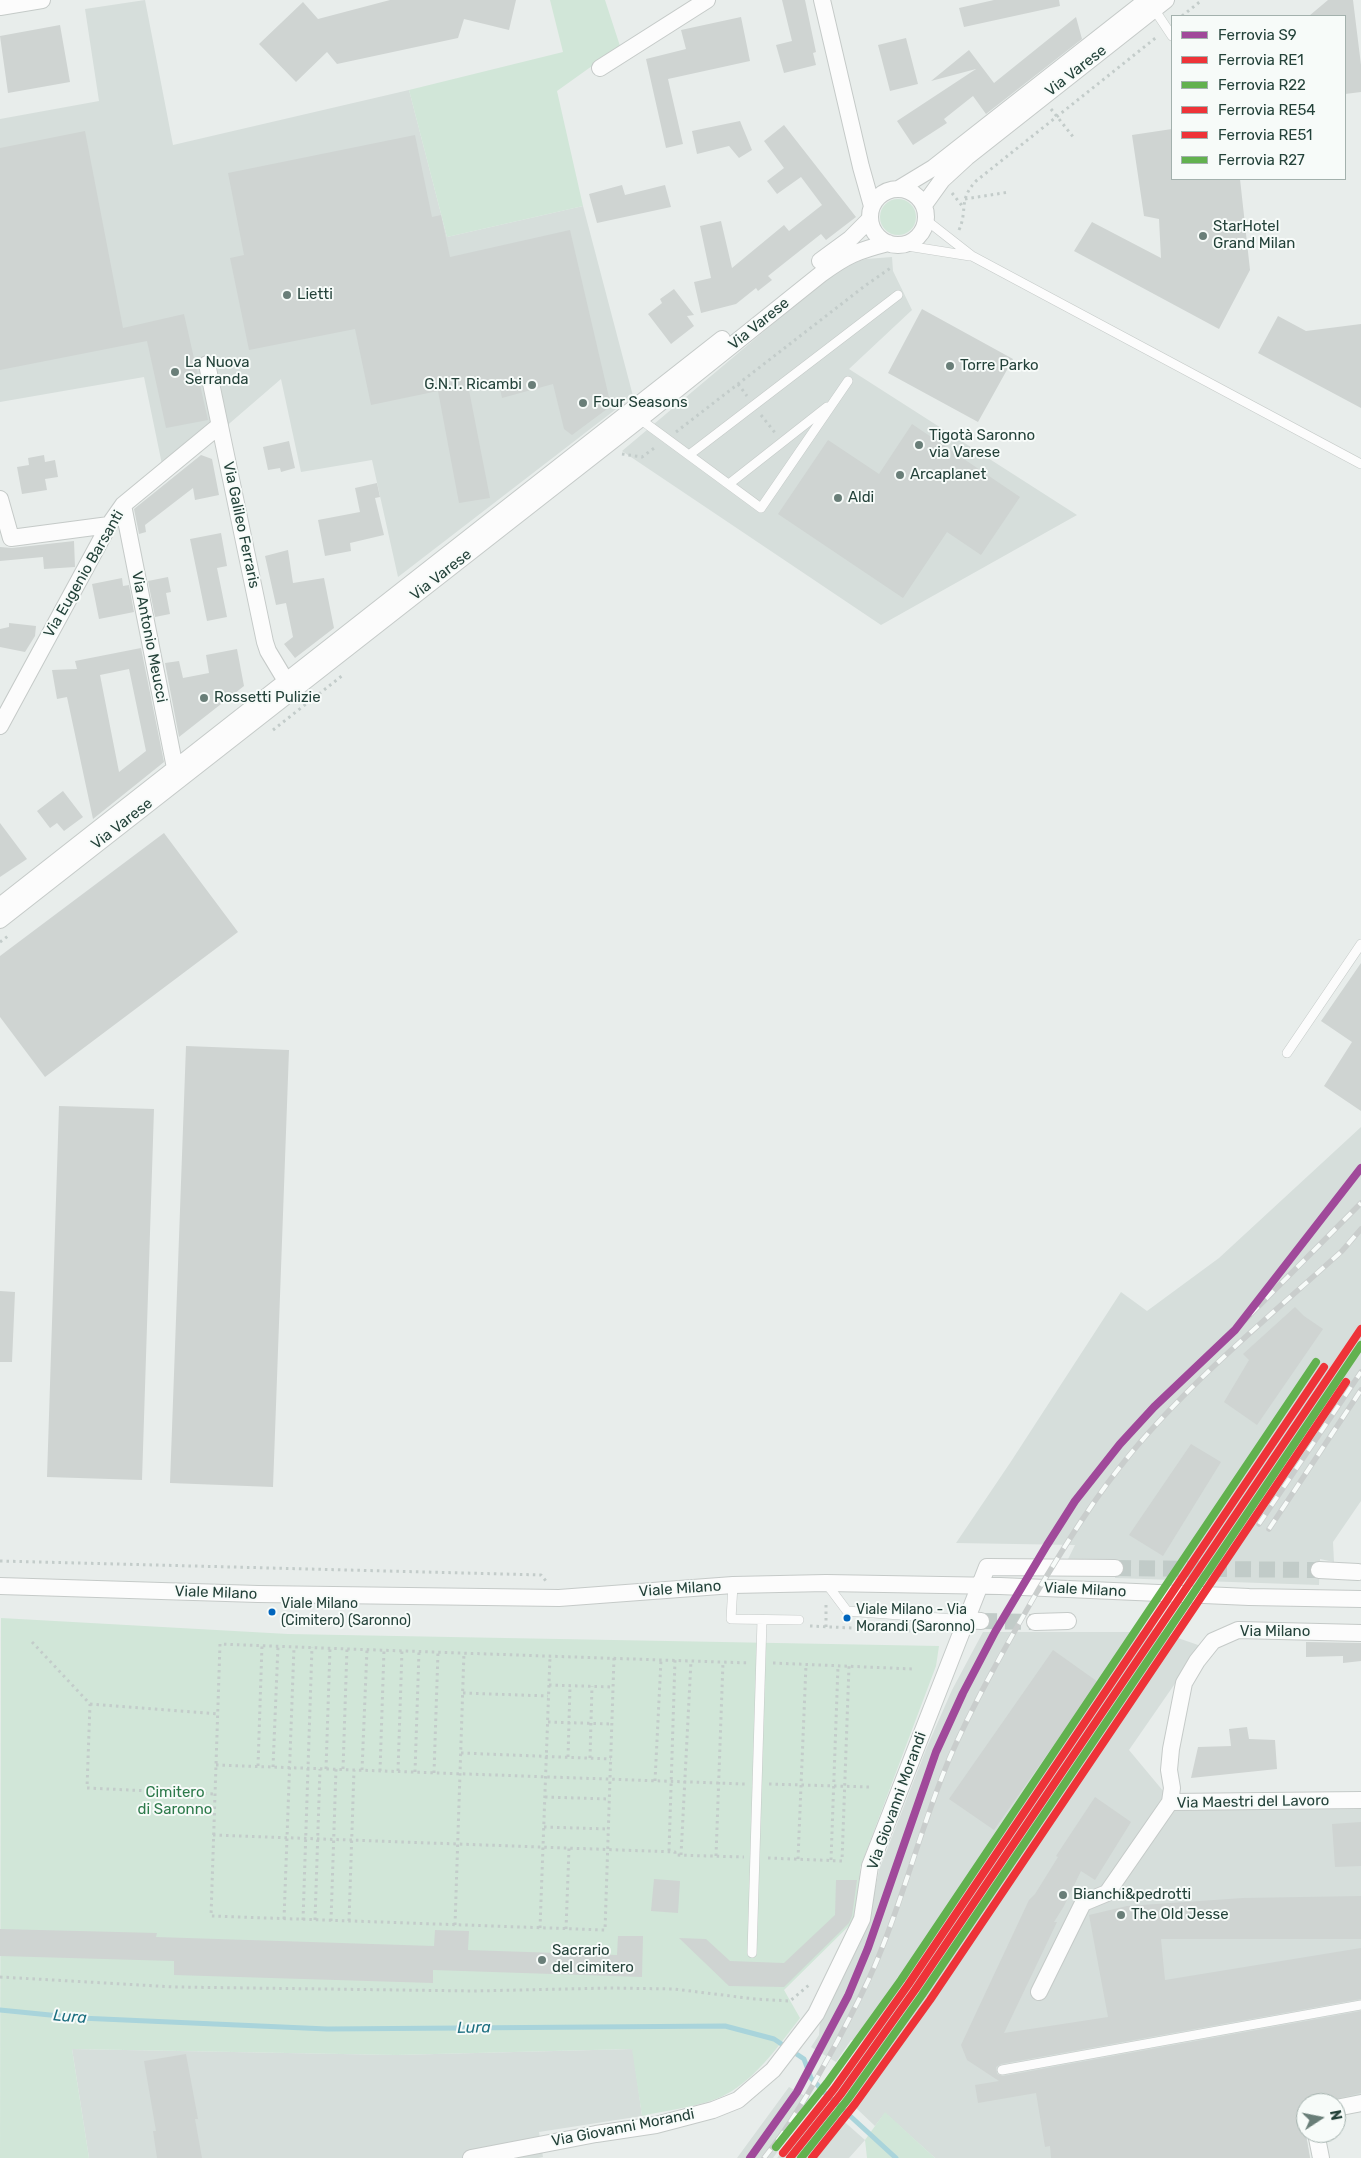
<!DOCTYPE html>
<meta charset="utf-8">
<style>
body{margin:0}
#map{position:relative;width:1361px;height:2158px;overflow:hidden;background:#e8edeb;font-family:Rubik,sans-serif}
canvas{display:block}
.legend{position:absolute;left:1171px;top:15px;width:175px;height:165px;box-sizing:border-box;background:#f7fbf9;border:1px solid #a3b1ad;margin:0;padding:6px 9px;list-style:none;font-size:15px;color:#24423a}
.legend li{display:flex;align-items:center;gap:10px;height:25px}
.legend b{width:25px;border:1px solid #a3b1ad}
.north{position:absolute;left:1296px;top:2093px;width:50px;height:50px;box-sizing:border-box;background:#f7fbf9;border:1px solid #a3b1ad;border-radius:50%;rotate:79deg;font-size:14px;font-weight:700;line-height:20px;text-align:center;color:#24423a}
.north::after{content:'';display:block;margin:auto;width:18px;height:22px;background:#697e78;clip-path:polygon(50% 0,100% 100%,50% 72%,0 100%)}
</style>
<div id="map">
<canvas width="1361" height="2158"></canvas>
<ul class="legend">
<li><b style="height:6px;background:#a0499a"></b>Ferrovia S9</li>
<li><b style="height:6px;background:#ee3338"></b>Ferrovia RE1</li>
<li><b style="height:6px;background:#62b14f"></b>Ferrovia R22</li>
<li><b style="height:6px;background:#ee3338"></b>Ferrovia RE54</li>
<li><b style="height:6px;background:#ee3338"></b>Ferrovia RE51</li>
<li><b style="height:6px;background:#62b14f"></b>Ferrovia R27</li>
</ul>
<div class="north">N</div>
</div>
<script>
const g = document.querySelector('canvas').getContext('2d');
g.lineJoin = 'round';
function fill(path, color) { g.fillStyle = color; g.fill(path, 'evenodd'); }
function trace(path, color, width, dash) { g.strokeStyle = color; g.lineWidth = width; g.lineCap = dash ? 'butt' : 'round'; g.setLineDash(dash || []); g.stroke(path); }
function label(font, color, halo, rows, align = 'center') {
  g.font = font + ' Rubik,sans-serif'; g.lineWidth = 4; g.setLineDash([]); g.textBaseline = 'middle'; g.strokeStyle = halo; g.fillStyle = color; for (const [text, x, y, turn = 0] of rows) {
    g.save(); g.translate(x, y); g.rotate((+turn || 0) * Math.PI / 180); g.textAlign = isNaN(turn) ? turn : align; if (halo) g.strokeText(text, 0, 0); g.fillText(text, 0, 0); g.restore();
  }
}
fill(new Path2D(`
 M145 0 173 145 409 90 447 237 583 206 633 396 398 577 372 460 301 472 281 379 165 479 144 377 0 402V119L99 101 85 9Z
 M892 257 893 271 912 310 849 369 1077 515 881 625 622 451 826 279 846 265 866 259Z
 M1361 1127V1501L1333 1542 1334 1562 1320 1559 1319 1585 1115 1578 1116 1561 1068 1559 1075 1545 956 1543 1010 1463 1121 1292 1147 1311 1219 1258Z
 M1149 1628 1201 1646 1129 1750 1179 1810 1361 1809V2095L1319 2103H1306V2105L1301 2106 1310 2158H935L885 2113 875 2126 835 2088 872 2041 851 2040 836 2062 811 2047 819 2035 820 2021 860 1943 871 1910 879 1870 927 1747 952 1690 983 1632H1141Z
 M72 2049 396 2055 633 2049 642 2116 539 2132 543 2157 538 2158H89Z
 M789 2087 814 2101 773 2158H737Z
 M822 2102 865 2140 849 2158H777Z`), '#d6dedb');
fill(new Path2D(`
 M550 0H605L620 46 557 91 583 206 447 237 409 90 563 52Z
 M880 217a18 18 0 1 1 36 0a18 18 0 1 1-36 0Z
 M1 1618 288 1634 939 1646 936 1666 860 1868 859 1916 784 1990 800 2018C780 2044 760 2073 732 2091 706 2107 671 2109 642 2116L632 2049 396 2055 72 2049 89 2158H0Z
 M885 2112 935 2158H867L865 2140Z`), '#d1e6d8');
trace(new Path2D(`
 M0 2010 80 2018 327 2029 725 2026 774 2039 804 2059 811 2078 825 2093 896 2158`), '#a9d4db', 5);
fill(new Path2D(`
 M390 0H516L509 30 464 19 458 38 337 64 327 52 296 82 259 44 303 2 318 19Z
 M782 0H805L816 52 813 53 816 65 784 73 776 45 792 41Z
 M994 0H1059L1060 6 964 27 959 8Z
 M1328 0H1353L1361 65V92L1345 94V16H1309Z
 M741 17 750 61 668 79 683 144 666 148 646 59 686 49 681 30Z
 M1076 17 1082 39 986 114 973 96 944 119 947 123 913 145 897 121 976 69 931 81 969 50 994 83Z
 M60 25 70 82 8 93 0 36Z
 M906 38 918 84 890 91 878 45Z
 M740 121 752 150 739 158 729 146 697 154 692 131Z
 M784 125 856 217 826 240 821 234 768 276 772 280 758 291 756 288 736 304 701 313 694 282 711 278 700 226 721 221 732 268 784 225 789 231 822 205 801 177 777 194 767 181 784 168 764 141Z
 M1172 129V179H1240L1250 270 1219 329 1074 251 1092 222 1161 258 1159 219 1144 216 1132 135Z
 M85 131 123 328 184 314 208 420 166 428 147 341 0 370V148Z
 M415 135 432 217 441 215 450 257 570 230 611 406 572 435 564 429 553 384 502 398 498 379 468 385 490 498 459 503 438 391 371 405 355 329 249 350 230 258 244 255 228 173Z
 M622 185 625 195 665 185 671 207 597 223 589 194Z
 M674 289 694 315 687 316 694 326 671 344 648 314 662 303 660 299Z
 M922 309 1013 359 978 422 888 373Z
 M1278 316 1306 331 1361 324V408L1258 353Z
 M912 424 1020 497 981 555 947 532 903 598 778 514 828 440 879 474Z
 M289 441 295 468 281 472 280 468 268 470 263 447Z
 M44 455 45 462 55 460 58 477 45 479 47 490 22 494 17 467 29 465 28 458Z
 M201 455 212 459 219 495 195 500 193 488 145 525 146 532 139 534 134 509Z
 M377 483 380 497 375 498 384 535 350 543 351 551 325 556 318 520 360 512 355 488Z
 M221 533 227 566 217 568 227 617 207 621 190 539Z
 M74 541 75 567 44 569 43 557 0 561V547L12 548Z
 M288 550 293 583 324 578 334 628 295 658 284 644 293 637 286 603 276 605 265 556Z
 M168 577 171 592 166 593 170 614 155 617 148 581Z
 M122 578 123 586 129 585 134 612 99 619 92 584Z
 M9 623 36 626 35 636 25 652 0 647V629L9 627Z
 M141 648 164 762 93 819 67 697 57 699 52 670 77 669 75 661ZM129 669 146 751 119 772 100 675Z
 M237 649 244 686 179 737 165 663 179 661 183 678 209 673 206 655Z
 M63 791 83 817 64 831 57 823 50 828 37 811Z
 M0 823 27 859 0 877Z
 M164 833 238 932 45 1077 0 1017V956Z
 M1361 963V1111L1324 1086 1352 1042 1321 1021Z
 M186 1046 289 1050 273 1487 170 1483Z
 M59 1106 154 1109 142 1480 47 1477Z
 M0 1291 15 1292 12 1362H0Z
 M1295 1307 1304 1316 1323 1329 1257 1425 1224 1402 1249 1360 1243 1354Z
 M1191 1444 1221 1462 1163 1556 1129 1535Z
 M1306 1642 1361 1643V1661L1343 1663V1656L1306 1657Z
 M1053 1650 1098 1682 994 1830 949 1799Z
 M1247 1727 1249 1739 1275 1740 1277 1769 1191 1778 1198 1747 1231 1746 1229 1729Z
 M1095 1797 1131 1822 1095 1880 1081 1871 1064 1906 1054 1922H1057L1004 2033 1108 2017 1089 1915 1127 1906 1243 1898 1361 1896V1939H1161L1165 1980 1361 1948V1999L1001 2064 996 2067 997 2074 1003 2076 1361 2011V2093L1319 2103H1306V2105L1301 2106 1310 2158H1051L1050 2146 1045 2147 1036 2093 978 2103 975 2085 999 2081 967 2060 961 2045 1029 1900 1035 1894 1058 1857 1056 1856Z
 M1361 1822V1866L1335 1867 1332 1824Z
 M654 1879 680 1881 678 1913 651 1911Z
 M836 1880H857L852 1916 849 1923 784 1987 729 1986 679 1938 706 1939 730 1961 784 1963 835 1915Z
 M0 1929 157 1933 156 1937 434 1946 435 1930 469 1931 468 1950 617 1955 618 1936H643L642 1977 433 1970V1983L174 1975V1961L0 1956Z
 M186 2054 198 2119H195L202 2158H157L153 2131H156L144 2061Z`), '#cfd4d2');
trace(new Path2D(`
 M1115 1568 1319 1570
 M981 1621 1035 1622`), '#c1cbc8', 16, [16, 8]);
const lane = new Path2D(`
 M1154 9 1172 36
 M926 220 972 256 1361 464
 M901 245 970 256
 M640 419 761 508 848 381
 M689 455 898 295
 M729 484 827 407
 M1287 1053 1361 944
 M826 1583 847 1611 966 1620
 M733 1585 731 1619 799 1620
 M752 1953 762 1620
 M1002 2070 1361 2005`);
const street = new Path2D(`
 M822 0 861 167 872 206
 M0 7 42 0
 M600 68 707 0
 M900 188 933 168 1147 0
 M870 217a28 28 0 1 1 56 0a28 28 0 1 1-56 0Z
 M924 205 942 180 967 157 1166 0
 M820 261 850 239 870 219
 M207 364 265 642 268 651 286 681
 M0 499 11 538 109 525
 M123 505 175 768
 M0 726 109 525 123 505 220 425
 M0 906 722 339
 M0 920 640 419 821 274C847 255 857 251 888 243
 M1319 1570 1358 1572
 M0 1586 258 1594 559 1598 733 1585 826 1583 1000 1586 1249 1597 1361 1599
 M966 1620 981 1621
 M1035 1622 1068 1621
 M1170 1802 1361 1800
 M1039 1992 1083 1903 1107 1893 1170 1802 1172 1788 1169 1770 1171 1749 1184 1683 1197 1661 1213 1641 1238 1630 1361 1633
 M1336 2108 1361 2103
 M1316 2133 1321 2158
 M471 2158 596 2134 656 2125 713 2110 738 2100 773 2070 816 2014 862 1919 870 1866 987 1567 1115 1568`);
trace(lane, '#c5cac8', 10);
trace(street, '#c5cac8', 18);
trace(new Path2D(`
 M1182 16 1202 0
 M1051 109 1074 138
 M952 193 963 207
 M965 199 1009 192
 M959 230C968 210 958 200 976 181L1158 36
 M738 384 747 396
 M761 415 776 434
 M676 432 866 285 892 267
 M622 454 642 457 657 446
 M273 730 343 675
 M0 942 8 936
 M0 1561 541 1575 546 1581
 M826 1605V1627
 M810 1626 914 1631
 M32 1642 90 1704 87 1788 215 1794
 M614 1658 605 1930 211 1916 220 1644C396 1651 573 1657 750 1663
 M773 1663 913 1669
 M549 1685 613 1687
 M463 1693 548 1696
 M90 1704 218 1714
 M548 1722 612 1724
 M461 1753 611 1759
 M568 1757 570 1686
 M590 1758 592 1686
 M216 1765 745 1784
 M258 1766 262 1645
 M273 1767 278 1646
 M326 1769 330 1648
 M343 1769 347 1648
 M362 1770 367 1649
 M380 1771 384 1650
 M398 1771 402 1650
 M415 1772 419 1651
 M434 1773 438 1652
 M655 1781 661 1660
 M769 1784 869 1787
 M545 1797 609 1799
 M544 1827 609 1829
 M213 1835 675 1852V1855L744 1857
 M669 1851 675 1660
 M681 1855 691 1661
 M716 1856 723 1662
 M768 1858 842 1861 849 1666
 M798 1859 806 1665
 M831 1860 838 1666
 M284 1919 294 1647
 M303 1920 312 1647
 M315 1920 320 1769
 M331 1921 336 1769
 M349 1921 354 1770
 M455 1925 464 1652
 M540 1928 550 1656
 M566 1929 569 1848
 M0 1977 175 1987 474 1991 610 1988 674 1989 755 1999 790 2001 809 1985H812`), '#c3ccca', 3, [2.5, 4]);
trace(lane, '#fcfcfc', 9);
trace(street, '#fcfcfc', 16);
const rail = new Path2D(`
 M1235 1330 1361 1203
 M1259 1524 1361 1372
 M1269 1529 1361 1390
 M764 2158C793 2122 815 2082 837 2042 852 2013 868 1984 880 1953 906 1889 923 1821 950 1757 975 1700 1006 1646 1037 1592 1066 1544 1096 1495 1132 1452 1194 1378 1271 1315 1342 1251L1361 1229`);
trace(rail, '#c9cdcc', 5.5);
trace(rail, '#f7fbf9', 4, [11]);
trace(new Path2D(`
 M750 2158 797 2092 848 1996 868 1948 936 1752 963 1693 995 1632 1047 1545 1075 1501 1120 1444 1154 1407 1235 1330 1361 1168`), '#a0499a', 8);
trace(new Path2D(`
 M790 2158 841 2094 915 1990 1361 1329`), '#ee3338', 8);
trace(new Path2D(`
 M801 2158 848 2099 922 1995 1361 1345`), '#62b14f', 8);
trace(new Path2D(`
 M783 2153 834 2089 908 1985 1324 1367`), '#ee3338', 8);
trace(new Path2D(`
 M812 2158 855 2104 930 2000 1346 1382`), '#ee3338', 8);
trace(new Path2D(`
 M776 2147 827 2083 901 1980 1316 1362`), '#62b14f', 8);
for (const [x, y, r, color] of [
 [1203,236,5,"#697e78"],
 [287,295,5,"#697e78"],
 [950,366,5,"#697e78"],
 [175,372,5,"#697e78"],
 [532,385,5,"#697e78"],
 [583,403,5,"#697e78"],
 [919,445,5,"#697e78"],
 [900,475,5,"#697e78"],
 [838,498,5,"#697e78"],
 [204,698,5,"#697e78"],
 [272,1612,4.5,"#0065bd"],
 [847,1618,4.5,"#0065bd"],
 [1063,1895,5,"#697e78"],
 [1121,1915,5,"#697e78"],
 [542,1960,5,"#697e78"]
]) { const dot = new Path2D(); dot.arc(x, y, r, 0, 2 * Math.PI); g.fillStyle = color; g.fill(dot); trace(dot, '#f7fbf9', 2); }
label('14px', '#24423a', '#f7fbf9', [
 ["Viale Milano",281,1604],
 ["(Cimitero) (Saronno)",281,1621],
 ["Viale Milano - Via",856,1610],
 ["Morandi (Saronno)",856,1627]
], 'left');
label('15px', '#24423a', '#f7fbf9', [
 ["Via Varese",1076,71,-38],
 ["Via Varese",759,324,-39],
 ["Via Galileo Ferraris",241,525,78],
 ["Via Eugenio Barsanti",84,574,-60],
 ["Via Varese",441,575,-38],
 ["Via Antonio Meucci",149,637,79],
 ["Via Varese",122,824,-38],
 ["Viale Milano",680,1589,-4],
 ["Viale Milano",1085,1590,3],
 ["Viale Milano",216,1593,2],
 ["Via Milano",1275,1632],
 ["Via Giovanni Morandi",897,1801,-70],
 ["Via Maestri del Lavoro",1253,1802,-1],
 ["Via Giovanni Morandi",623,2128,-11]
]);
label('15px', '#24423a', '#f7fbf9', [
 ["StarHotel",1213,227],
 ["Grand Milan",1213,244],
 ["Lietti",297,295],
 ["La Nuova",185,363],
 ["Serranda",185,380],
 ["Torre Parko",960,366],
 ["G.N.T. Ricambi",522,385,"right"],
 ["Four Seasons",593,403],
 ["Tigotà Saronno",929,436],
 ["via Varese",929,453],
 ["Arcaplanet",910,475],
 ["Aldi",848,498],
 ["Rossetti Pulizie",214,698],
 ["Bianchi&pedrotti",1073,1895],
 ["The Old Jesse",1131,1915],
 ["Sacrario",552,1951],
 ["del cimitero",552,1968]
], 'left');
label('15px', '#2d7a4b', '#f7fbf9', [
 ["Cimitero",175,1793],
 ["di Saronno",175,1810]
]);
label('italic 16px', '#1c6f80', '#f7fbf9', [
 ["Lura",70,2017,5],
 ["Lura",474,2028,-1]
]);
</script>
